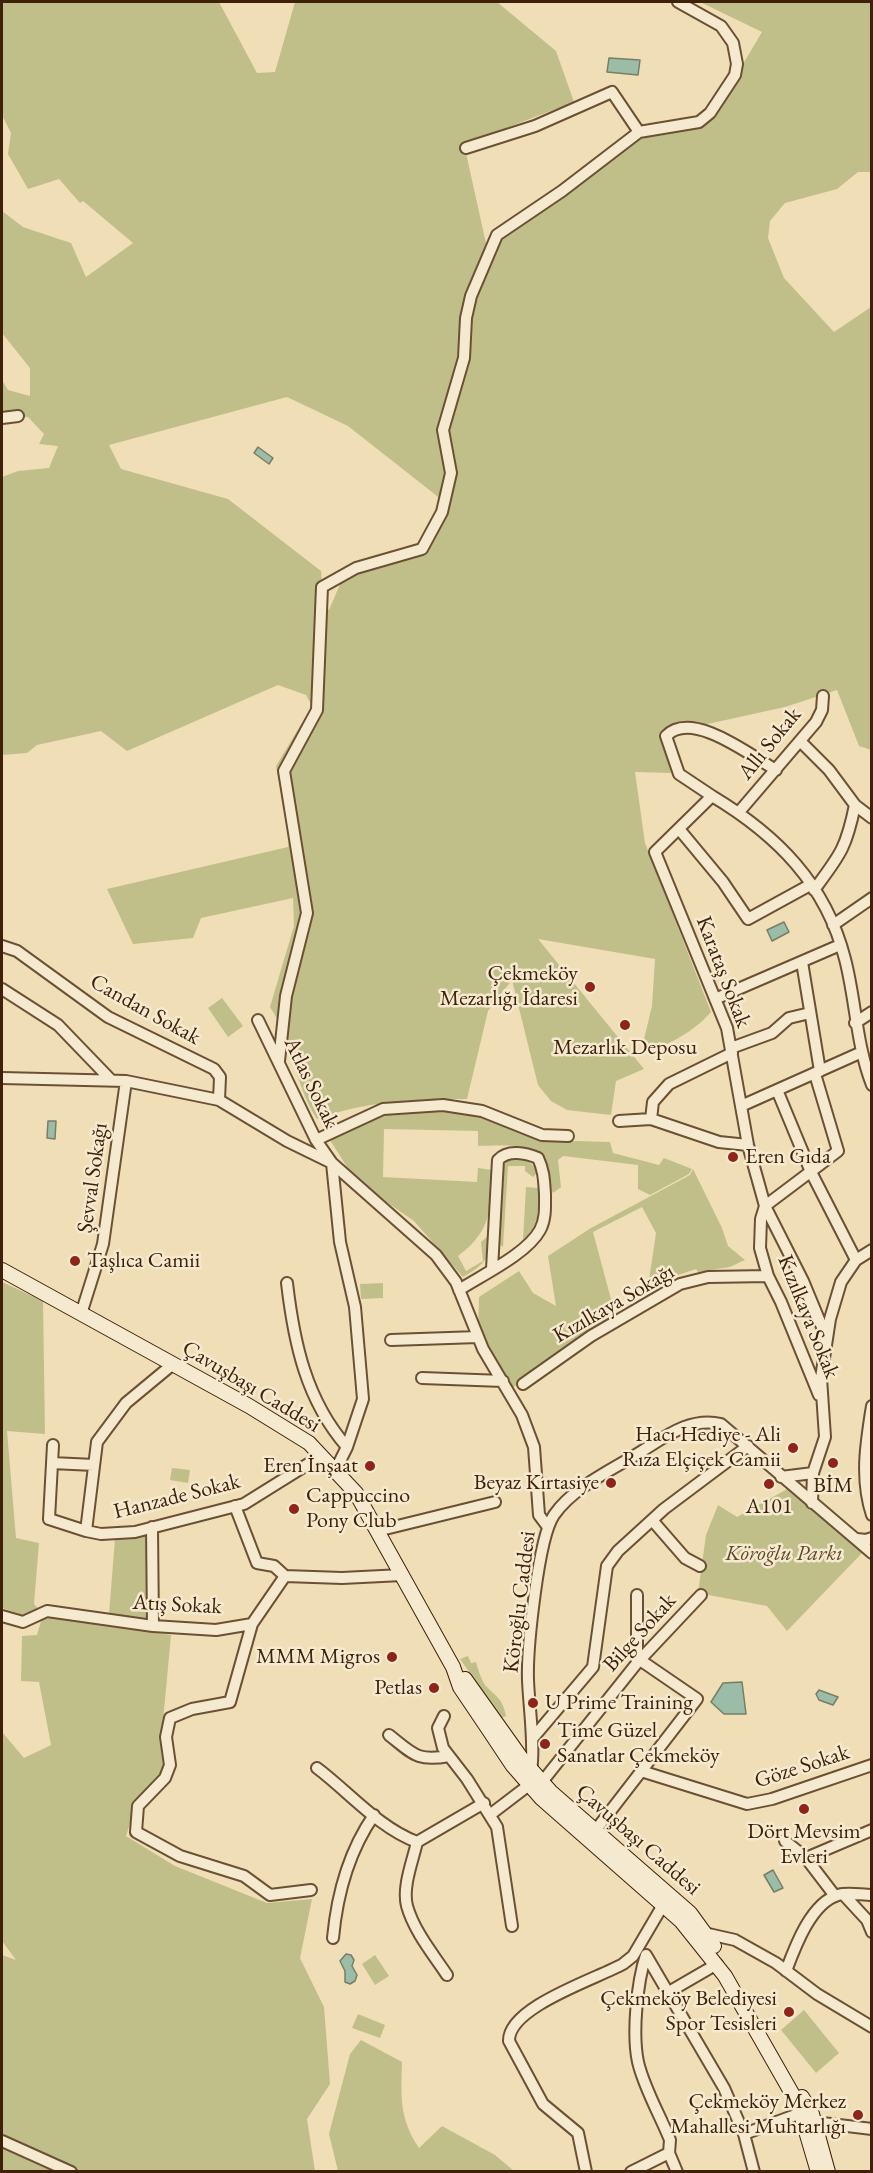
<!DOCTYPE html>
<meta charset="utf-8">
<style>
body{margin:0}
#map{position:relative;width:873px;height:2173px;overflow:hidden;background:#f0deb6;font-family:"EB Garamond",serif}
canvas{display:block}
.frame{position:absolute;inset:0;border:3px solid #3f2008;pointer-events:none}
</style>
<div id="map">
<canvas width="873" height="2173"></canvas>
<div class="frame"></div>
</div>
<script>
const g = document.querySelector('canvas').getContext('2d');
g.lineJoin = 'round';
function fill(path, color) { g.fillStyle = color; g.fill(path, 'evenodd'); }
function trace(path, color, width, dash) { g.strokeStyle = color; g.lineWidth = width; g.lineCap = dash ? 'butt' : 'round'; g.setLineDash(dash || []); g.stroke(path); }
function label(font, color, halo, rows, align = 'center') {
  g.font = font + ' "EB Garamond",serif'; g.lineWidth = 5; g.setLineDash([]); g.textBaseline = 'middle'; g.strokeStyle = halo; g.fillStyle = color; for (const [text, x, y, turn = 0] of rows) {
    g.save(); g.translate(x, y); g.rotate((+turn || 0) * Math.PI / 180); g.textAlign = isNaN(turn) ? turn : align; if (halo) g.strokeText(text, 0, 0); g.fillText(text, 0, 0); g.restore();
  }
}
fill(new Path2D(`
 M2 2H219L257 73 275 72 295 2H497L556 51 574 102 464 144 487 248 622 140 712 116 762 32 700 2H871V172H858L837 189 785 203 770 221 768 238 784 278 834 332 871 307V750L859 746 837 690 785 707 662 734 671 773 635 772 645 843 711 1012C692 1034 666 1045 640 1056L652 1006 655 959 538 939 644 1069 616 1081 611 1115 567 1110 551 1101 538 1085 512 980 488 1011 467 1099C415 1099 366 1101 317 1119 294 1084 293 1041 270 1007L294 926 293 898 201 918 193 938 133 944 107 889 288 847 289 837 276 766 312 706 306 695 278 685 127 751 101 731 37 745 27 753 2 755V477L18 471 49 468 58 446 39 444 44 434 28 417 2 416V380L8 390 30 396V368L2 333V211L23 227 71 243 86 277 133 243 83 201 80 203 59 179 28 189 8 154 11 133 2 115ZM287 397 348 426 442 500 418 545 344 575 329 610 324 608 321 571 228 499 121 469 109 445Z
 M222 998 243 1026 228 1037 208 1008Z
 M438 1111 469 1113 541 1140 610 1142 613 1153 659 1165 664 1158 692 1169 689 1174 650 1195 638 1189V1165L563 1156 558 1160 561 1187 553 1193C548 1185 551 1174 548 1165 540 1141 499 1146 478 1146V1131L384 1129 383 1177 477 1182 478 1168 492 1170C491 1208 492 1231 458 1256L466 1271 483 1261 481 1242 488 1236C494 1258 480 1267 463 1277L414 1221 356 1181 328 1137 381 1114Z
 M508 1159 529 1161 538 1172 533 1177 525 1171V1166H508L503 1247 499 1244 504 1166Z
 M693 1169 722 1228 728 1246 745 1260 730 1267 698 1272 696 1269 675 1276 646 1300 656 1233 642 1207 593 1232 616 1318 538 1373 508 1390 478 1337 479 1297 519 1271 533 1293 556 1306 548 1256 591 1228 690 1175Z
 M526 1187 538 1188 540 1192C538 1212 539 1226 523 1240Z
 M2 1282 43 1301 45 1434 7 1431 16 1538 39 1543 34 1604 42 1613 171 1635 163 1721 165 1766 136 1806 126 1836 175 1866 267 1903 312 1899 300 1958 324 2007 330 2084 307 2119 315 2171H2V1955L16 1960 2 1941V1732L24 1758 51 1745 39 1682 21 1681 22 1636 37 1635 41 1621 2 1608Z
 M383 1283V1298L361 1299 360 1284Z
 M172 1468 190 1470 188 1483 170 1480Z
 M789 1488 863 1552 787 1631 767 1606 698 1593 706 1535 718 1505 737 1517Z
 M146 1533 149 1534 148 1616 145 1619 111 1616 109 1614 115 1539Z
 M522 1616 520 1656H513L516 1645 510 1618Z
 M468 1656 471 1663 476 1662C478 1669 481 1679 485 1685 496 1697 502 1697 506 1716L502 1718 460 1659Z
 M375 1955 389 1976 375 1985 362 1964Z
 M804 2010 839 2053 816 2073 781 2030Z
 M358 2014 385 2025 380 2038 352 2028Z
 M361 2040 402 2062C401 2097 399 2118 419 2148L442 2126 495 2155 514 2171H338L329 2134 350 2054Z`), '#c1bf89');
const water = new Path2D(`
 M609 58 640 60 638 75 607 72Z
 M258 447 273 458 269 464 254 453Z
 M784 922 789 932 772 941 767 930Z
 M48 1121H56L55 1139 47 1138Z
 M742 1682 746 1714H724L711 1702 723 1683Z
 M819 1690 838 1697 833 1705 819 1700 816 1694Z
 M773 1870 783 1888 774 1892 764 1875Z
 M346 1954 351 1955 354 1960 352 1966 357 1975 355 1981 350 1984 345 1982V1971L340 1961Z`);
fill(water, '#9bbda8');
trace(water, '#767e68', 1.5);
const minor = new Path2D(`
 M466 148 535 126 612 92 639 132
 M2 418 18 416
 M801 742 829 770 855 805 872 818
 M712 796 679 774 666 736C692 709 751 756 776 770
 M739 812 816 722 822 710 823 696
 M679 829 723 882 748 919 810 885
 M814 890C840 855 846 849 855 805
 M833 925 872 898
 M2 946 17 951 108 1017 214 1069 220 1077 219 1100
 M802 962 820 1071
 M2 989 58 1025 111 1080
 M715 999 840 945
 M258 1020 316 1140 332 1163 340 1242 355 1307 363 1399 347 1447 335 1471
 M855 1023 872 1012
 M731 1048 772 1033 789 1018 810 1013
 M732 1053 669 1084 653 1102 651 1119 719 1142 748 1145
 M279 1061 286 996 307 913 284 771 317 710 322 587 356 568 422 549 442 512 451 473 443 430 464 358 466 318 471 296 497 235 562 191 639 132 699 122 710 113 735 75 737 64 733 43 721 26 678 2
 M2 1078 126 1081 219 1100 287 1141 332 1163 436 1255 456 1282 483 1349 522 1415 534 1447 539 1515 548 1527
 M777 1090 811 1172 856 1260
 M741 1106 862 1052
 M619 1121 651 1119
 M316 1140 383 1109 443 1105 482 1111 542 1135 568 1136
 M765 1206 761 1219 760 1248 768 1276 781 1302 819 1395
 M765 1206 838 1151 815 1074
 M287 1283C294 1343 306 1400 347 1447
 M459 1290C482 1275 527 1254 540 1230 546 1219 545 1206 545 1194 544 1180 544 1171 538 1158 526 1153 508 1149 498 1160L492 1269
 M81 1314 103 1244 126 1081
 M827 1339 803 1281 765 1206 748 1145 727 1028 655 852 712 796C777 835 826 884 845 959 856 1001 856 1044 872 1085
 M391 1340 478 1337
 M173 1364 126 1403 97 1442 86 1531 101 1534 135 1532 244 1504 321 1456
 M422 1378 503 1381
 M523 1384 591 1336 680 1284 708 1277 768 1276
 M872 1406C866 1443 860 1479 872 1515
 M53 1445 49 1519 86 1531
 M52 1463 94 1465
 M781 1477 813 1473 825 1437 821 1378 830 1319 841 1282 856 1260 872 1250
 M812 1503 813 1473
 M235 1506 257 1563 274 1566 285 1576
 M652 1520 685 1558 700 1566
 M152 1527 153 1626
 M377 1531 495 1502
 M857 1539 866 1540 872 1538
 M2 1616 23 1622 47 1611 153 1626 216 1630 252 1624 285 1576 342 1578 402 1575
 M252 1624 230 1702 192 1709 170 1718 166 1737 170 1765 165 1778 138 1806 136 1832 180 1856 244 1876 270 1895 311 1890
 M637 1663V1595
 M444 1716 438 1728 443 1748 467 1779 497 1827 512 1926
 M389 1735C413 1754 417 1762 449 1756
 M532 1739 593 1667 607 1566 618 1551 664 1509 748 1446
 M317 1768C349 1792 379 1828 417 1842L484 1803
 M531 1771C535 1746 529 1707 528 1680 527 1650 538 1538 554 1515 572 1489 607 1472 634 1456 661 1440 688 1416 721 1424L872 1553
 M641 1771 747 1804 772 1799 872 1765
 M542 1782 637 1663 701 1595
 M491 1814 529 1785
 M595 1831 697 1699 640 1660
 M785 1841 806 1858
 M417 1842C413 1860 402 1887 407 1906 414 1931 433 1954 447 1975
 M843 1894 867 1920 872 1932
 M835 1896 806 1858 872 1830
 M704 1933 735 1940 776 1963 817 1994 872 2027
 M333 1938C337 1895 349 1851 374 1815
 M786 1971C795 1947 811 1903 838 1895 848 1892 861 1895 872 1895
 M667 1993 717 1964
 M744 2134 801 2113 814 2122 872 2129
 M2 2141 71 2172
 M586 2172 578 2133 543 2104 509 2041C508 2007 596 1979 623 1964L633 1956 663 1905
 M631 2172 669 2153
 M677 2172 669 2153 670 2140C660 2115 644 2088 638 2062 632 2034 637 1982 646 1955L724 2088 744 2134 754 2172`);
const secondary = new Path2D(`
 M2 1270 249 1406 309 1443 356 1493 453 1667 460 1687 489 1730 513 1766 541 1798 681 1921 725 1976 798 2104 818 2172
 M465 1679 522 1759 551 1792 690 1913 714 1946
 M802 2097 812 2114 828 2172`);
trace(minor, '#6b5034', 14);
trace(secondary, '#3f2008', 16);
trace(minor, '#f5ead0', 10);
trace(secondary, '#f5ead0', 14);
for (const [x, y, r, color] of [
 [590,987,6,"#8f2418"],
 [625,1025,6,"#8f2418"],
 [733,1157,6,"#8f2418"],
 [75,1261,6,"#8f2418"],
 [793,1448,6,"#8f2418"],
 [833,1463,6,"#8f2418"],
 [370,1466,6,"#8f2418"],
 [611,1483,6,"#8f2418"],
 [769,1484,6,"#8f2418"],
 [294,1509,6,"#8f2418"],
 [392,1657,6,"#8f2418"],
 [434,1688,6,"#8f2418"],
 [533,1703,6,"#8f2418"],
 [545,1744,6,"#8f2418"],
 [804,1809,6,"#8f2418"],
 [789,2012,6,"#8f2418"],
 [858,2115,6,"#8f2418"]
]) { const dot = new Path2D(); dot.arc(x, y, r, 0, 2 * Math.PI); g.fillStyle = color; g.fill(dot); trace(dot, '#f5ead0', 2); }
label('22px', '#3f2008', '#f5ead0', [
 ["Allı Sokak",770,744,-51],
 ["Karataş Sokak",723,972,69],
 ["Candan Sokak",145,1010,29],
 ["Atlas Sokak",311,1083,64],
 ["Şevval Sokağı",93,1178,-82],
 ["Kızılkaya Sokağı",614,1304,-30],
 ["Kızılkaya Sokak",808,1317,68],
 ["Çavuşbaşı Caddesi",251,1387,31],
 ["Hanzade Sokak",177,1497,-14],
 ["Köroğlu Caddesi",520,1602,-83],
 ["Atış Sokak",177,1605,3],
 ["Bilge Sokak",640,1633,-48],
 ["Göze Sokak",802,1767,-18],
 ["Çavuşbaşı Caddesi",638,1840,41]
]);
label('22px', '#3f2008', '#f5ead0', [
 ["Çekmeköy",578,974],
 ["Mezarlığı İdaresi",578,999],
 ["Mezarlık Deposu",625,1048,"center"],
 ["Eren Gıda",745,1157,"left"],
 ["Taşlıca Camii",87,1261,"left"],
 ["Hacı Hediye - Ali",781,1435],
 ["Rıza Elçiçek Camii",781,1460],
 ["Eren İnşaat",358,1466],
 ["Beyaz Kırtasiye",599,1483],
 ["BİM",833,1486,"center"],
 ["Cappuccino",306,1496,"left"],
 ["Pony Club",306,1521,"left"],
 ["A101",769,1507,"center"],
 ["MMM Migros",380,1657],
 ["Petlas",422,1688],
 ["U Prime Training",545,1703,"left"],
 ["Time Güzel",557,1731,"left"],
 ["Sanatlar Çekmeköy",557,1756,"left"],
 ["Dört Mevsim",804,1832,"center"],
 ["Evleri",804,1857,"center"],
 ["Çekmeköy Belediyesi",777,1999],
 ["Spor Tesisleri",777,2024],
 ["Çekmeköy Merkez",846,2102],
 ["Mahallesi Muhtarlığı",846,2127]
], 'right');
label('italic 22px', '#604828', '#f5ead0', [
 ["Köroğlu Parkı",784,1554]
]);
</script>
